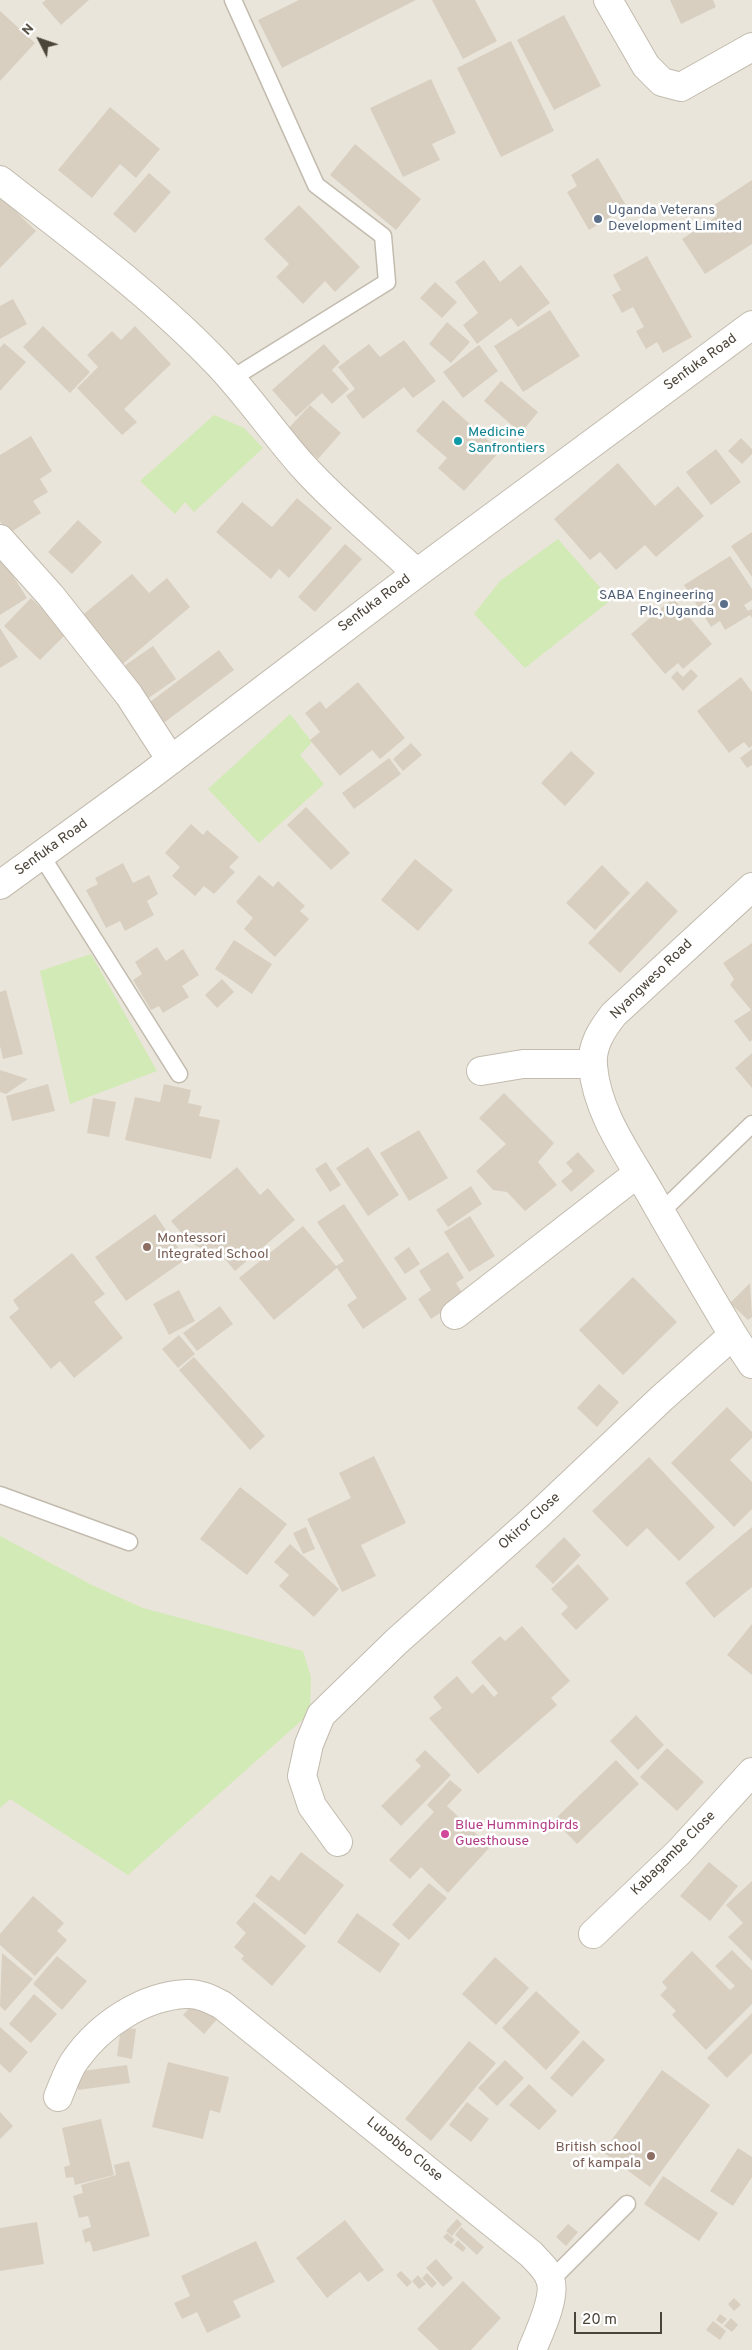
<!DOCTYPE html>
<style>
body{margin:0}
#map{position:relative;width:752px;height:2350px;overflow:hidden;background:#f6f3ec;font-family:Overpass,sans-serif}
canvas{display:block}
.north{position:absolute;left:15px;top:15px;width:50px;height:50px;-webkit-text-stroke:4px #fff;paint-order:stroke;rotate:311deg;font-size:14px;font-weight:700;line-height:20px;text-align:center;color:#4b4439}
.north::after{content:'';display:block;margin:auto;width:18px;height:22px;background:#4b4439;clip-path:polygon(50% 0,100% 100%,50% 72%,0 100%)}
.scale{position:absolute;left:574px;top:2312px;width:88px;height:22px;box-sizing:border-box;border:2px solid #4b4439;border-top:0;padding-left:6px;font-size:15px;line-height:18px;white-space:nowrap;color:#4b4439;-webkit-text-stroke:4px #fff;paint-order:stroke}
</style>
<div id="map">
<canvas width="752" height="2350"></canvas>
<div class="north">N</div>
<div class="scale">20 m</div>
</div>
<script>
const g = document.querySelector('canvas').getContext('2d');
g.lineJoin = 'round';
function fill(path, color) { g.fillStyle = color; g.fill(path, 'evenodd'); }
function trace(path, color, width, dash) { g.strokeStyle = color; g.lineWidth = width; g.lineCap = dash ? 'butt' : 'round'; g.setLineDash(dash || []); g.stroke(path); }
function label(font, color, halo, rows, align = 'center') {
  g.font = font + ' Overpass,sans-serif'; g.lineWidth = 5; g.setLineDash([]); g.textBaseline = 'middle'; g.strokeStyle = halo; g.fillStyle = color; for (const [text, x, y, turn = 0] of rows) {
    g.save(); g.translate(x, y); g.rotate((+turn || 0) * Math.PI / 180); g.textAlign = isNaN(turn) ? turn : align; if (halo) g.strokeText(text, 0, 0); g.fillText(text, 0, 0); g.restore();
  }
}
fill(new Path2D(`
 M0 0H752V2350H0Z`), '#eae5da');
fill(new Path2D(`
 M214 415 244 428 263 448 194 512 185 502 175 514 140 481Z
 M558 539 611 600 525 668 474 614 500 581Z
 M290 714 312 742 300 755 324 784 259 843 208 789Z
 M91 954 157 1071 70 1104 40 971Z
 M0 1536 92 1585 143 1608 303 1651 311 1677 310 1713 128 1875 10 1799 0 1808Z`), '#d2eab5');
fill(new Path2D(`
 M46 0H89L61 25 42 3Z
 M299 0H416L282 68 258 20Z
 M432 0H475L497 41 463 59Z
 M670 0H713L716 7 681 24Z
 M0 11 35 43 0 81Z
 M564 15 601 86 554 110 517 40Z
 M511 41 554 131 501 157 457 68Z
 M431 79 456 133 432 144 440 160 403 177 370 108Z
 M110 107 160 149 136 178 120 164 92 198 58 170Z
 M355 144 421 199 396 230 330 175Z
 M598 158 627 207 589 230 567 192 577 186 571 175Z
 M149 173 171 192 135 233 113 214Z
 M752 180V244L705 274 682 239 717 216 711 207Z
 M0 196 36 231 0 268Z
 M299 205 360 267 335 292 325 281 303 304 276 277 289 264 264 239Z
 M647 256 692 337 663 353 657 342 646 349 636 331 644 327 633 307 622 313 612 295 621 290 613 275Z
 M484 260 500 282 521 265 550 303 518 327 511 318 477 344 463 325 478 313 455 282Z
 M435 282 457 302 442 318 420 298Z
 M13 299 27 324 0 339V306Z
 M550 310 580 356 523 392 494 346Z
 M447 322 470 342 451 363 429 344Z
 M43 326 90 372 70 393 23 347Z
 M135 326 171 364 124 409 137 422 122 435 77 388 98 367 87 355 112 331 121 340Z
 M404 340 436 381 413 398 404 387 363 419 346 396 355 389 338 367 369 344 380 357Z
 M4 343 26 362 0 391V348Z
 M324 344 340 362 332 370 349 389 332 404 322 393 296 417 272 390Z
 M479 345 498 371 463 398 443 372Z
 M501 381 538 412 521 433 484 401Z
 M443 400 500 451 464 491 438 468 447 458 416 431Z
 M310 405 341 433 318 459 286 431Z
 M31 436 52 471 40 479 48 492 33 501 41 513 8 534 0 521V455Z
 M741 438 752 449V454L742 464 728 451Z
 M716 449 741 482 711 505 686 472Z
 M618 463 655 506 678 486 704 516 656 557 645 545 616 570 600 552 590 560 554 519Z
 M297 498 332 528 289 578 279 569 271 579 216 532 242 502 272 527Z
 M78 520 102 542 72 574 48 552Z
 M752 532V577L731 546Z
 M345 544 362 559 315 612 298 597Z
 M730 556 752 589V600L744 605 748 611 752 609V618L750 615 725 630 720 621 711 627 684 585Z
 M3 560 27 598 0 615V562Z
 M132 574 149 593 167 578 190 607 119 667 79 618Z
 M31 598 67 633 40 660 4 626Z
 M673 598 712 644 683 669 678 663 665 674 631 634Z
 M0 628 18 657 0 668Z
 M153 646 176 679 147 699 124 666Z
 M219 650 234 670 161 725 146 705Z
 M691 669 698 676 683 691 671 677 677 671 683 677Z
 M741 677 752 692V746L749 748 744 742 729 753 697 711Z
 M358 682 405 738 380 759 372 750 340 776 310 740 320 732 305 713 320 701 326 709Z
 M411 743 422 755 403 771 393 759Z
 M752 749V765L747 768 740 758Z
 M571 751 595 773 565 806 541 783Z
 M389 758 401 774 354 809 342 793Z
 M306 807 350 853 331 870 287 825Z
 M191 824 203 835 207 830 239 857 229 867 235 872 214 894 204 886 195 896 172 876 180 867 165 853Z
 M415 859 453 890 418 931 381 900Z
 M123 863 133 883 149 875 158 894 147 901 154 915 125 931 120 921 106 928 86 890 98 884 95 878Z
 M602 865 630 893 595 930 566 903Z
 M259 875 273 887 278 881 305 906 300 911 309 919 275 957 244 929 253 918 236 902Z
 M647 881 678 911 620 973 588 943Z
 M234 940 272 964 252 994 215 969Z
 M752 943V1040L750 1042 734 1021 751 1010 730 985 734 979 723 963Z
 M157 947 166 961 183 949 199 975 182 986 189 997 163 1013 159 1006 151 1010 133 980 142 974 135 962Z
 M222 979 234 992 217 1008 205 995Z
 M6 990 23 1054 3 1059 0 1046V992Z
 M752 1053V1088L735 1068Z
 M0 1070 28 1079 6 1094 0 1092Z
 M48 1084 55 1111 12 1121 6 1096Z
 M164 1084 191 1090 188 1103 202 1106 199 1116 220 1120 211 1159 125 1140 135 1097 160 1102Z
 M504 1093 554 1143 538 1162 557 1185 525 1211 507 1192 493 1190 476 1171 506 1144 479 1118Z
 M93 1098 116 1102 109 1137 87 1133Z
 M419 1130 448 1178 409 1201 380 1153Z
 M368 1147 399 1195 368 1216 336 1168Z
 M578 1152 595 1171 571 1192 561 1181 573 1171 566 1163Z
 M326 1162 341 1185 330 1192 315 1169Z
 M237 1167 260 1195 268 1188 295 1220 235 1271 215 1247 209 1252 189 1242 171 1221Z
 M471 1186 482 1204 448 1227 436 1210Z
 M344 1204 407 1299 363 1329 347 1305 357 1298 337 1268 274 1320 239 1278 303 1226 336 1266 344 1261 317 1222Z
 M155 1214 186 1259 126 1301 95 1257Z
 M470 1216 495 1256 469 1272 444 1232Z
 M409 1247 420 1264 405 1274 394 1258Z
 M448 1252 464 1278 456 1283 465 1297 431 1319 418 1299 431 1290 419 1271Z
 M72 1253 105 1294 94 1302 123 1338 74 1378 60 1361 51 1369 9 1317 19 1309 13 1300Z
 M633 1277 677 1322 623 1375 579 1330Z
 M750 1283 752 1317 748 1320 730 1303Z
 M179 1290 195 1321 169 1335 153 1304Z
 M220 1306 233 1324 197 1351 183 1333Z
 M179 1335 195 1354 178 1368 162 1349Z
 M194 1357 265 1436 250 1450 179 1370Z
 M599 1384 619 1402 597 1427 577 1408Z
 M727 1407 752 1432V1438L730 1460 752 1482V1509L734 1527 671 1463Z
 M374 1456 406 1523 361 1545 376 1576 342 1592 307 1519 351 1498 339 1473Z
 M649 1457 715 1527 679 1561 647 1528 627 1547 592 1511Z
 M240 1487 287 1524 247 1575 200 1539Z
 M306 1527 315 1549 303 1554 293 1533Z
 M752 1527V1587L714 1618 685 1583Z
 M564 1537 581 1555 553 1584 535 1566Z
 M290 1544 339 1589 314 1617 279 1586 289 1575 274 1562Z
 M578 1564 609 1599 576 1630 561 1614 568 1607 551 1589Z
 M752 1624V1675L727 1655Z
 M522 1626 570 1681 551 1698 557 1705 478 1774 429 1718 442 1708 433 1697 457 1676 472 1694 483 1684 494 1697 498 1693 471 1662 500 1636 505 1641Z
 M636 1715 664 1745 638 1770 610 1741Z
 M667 1748 704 1782 677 1811 640 1777Z
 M425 1750 451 1775 401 1826 381 1806 421 1766 415 1760Z
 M616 1760 639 1784 577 1844 554 1820Z
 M450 1780 462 1790 447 1806 490 1847 448 1893 421 1867 410 1879 389 1860 434 1812 427 1805Z
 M301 1852 344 1885 305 1935 255 1896 271 1875 279 1881Z
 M709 1862 738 1886 710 1921 680 1896Z
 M752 1881V1961L728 1937 743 1923 726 1905Z
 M429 1883 447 1898 409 1940 392 1925Z
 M33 1896 64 1923 57 1931 67 1940 35 1976 0 1945V1934Z
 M254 1902 306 1946 272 1986 241 1959 244 1956 234 1947 246 1933 236 1923Z
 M357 1913 400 1944 380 1973 337 1942Z
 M732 1950 752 1970V2004L706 2050 672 2015 676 2011 660 1995 667 1988 662 1982 692 1951 730 1990 735 1986 715 1966Z
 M2 1953 33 1979 5 2011 0 2006Z
 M57 1956 87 1981 62 2010 33 1984Z
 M495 1957 529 1988 496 2025 462 1994Z
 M536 1991 580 2032 546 2070 502 2028Z
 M34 1994 57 2014 31 2043 9 2024Z
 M198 1998 219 2017 204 2034 183 2015Z
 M752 2013V2053L727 2078 707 2058Z
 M0 2027 28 2052 10 2073 0 2064Z
 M121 2027 136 2029 132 2059 117 2056Z
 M583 2040 605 2060 572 2097 550 2078Z
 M469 2041 496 2063 431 2141 405 2119Z
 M505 2060 524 2078 497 2106 478 2088Z
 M168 2062 229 2077 220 2113 210 2110 203 2139 152 2127Z
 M127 2065 130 2083 78 2090 75 2072Z
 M662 2070 710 2105 650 2187 603 2152Z
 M529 2084 557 2111 539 2130 509 2105Z
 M467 2102 489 2119 471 2142 449 2125Z
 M0 2112 13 2126 0 2139Z
 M101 2119 114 2175 75 2185 73 2177 66 2178 64 2167 70 2165 62 2128Z
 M738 2148 752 2157V2177L733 2206 710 2191Z
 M129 2161 150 2236 93 2252 90 2241 85 2243 82 2230 91 2227 88 2216 79 2218 73 2196 83 2193 81 2185 116 2175 114 2165Z
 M663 2176 718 2213 699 2241 644 2204Z
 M457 2219 462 2224 452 2236 446 2231Z
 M345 2220 384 2270 368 2282 360 2272 327 2298 296 2258Z
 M37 2222 44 2264 0 2271V2228Z
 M568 2224 578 2232 566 2246 556 2237Z
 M461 2227 484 2247 477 2255 455 2235Z
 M447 2233 455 2240 451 2244 443 2237Z
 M458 2240 466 2248 463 2252 454 2245Z
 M256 2241 275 2282 233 2301 241 2317 207 2333 197 2312 182 2319 174 2303 190 2296 181 2276Z
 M436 2259 453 2278 443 2287 426 2268Z
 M401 2271 412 2282 407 2287 396 2275Z
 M427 2273 437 2283 432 2288 422 2278Z
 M418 2275 426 2284 419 2289 412 2281Z
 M463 2281 501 2318 471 2350H439L417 2329Z
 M734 2298 741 2305 734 2311 728 2304Z
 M720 2314 727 2319 722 2324 716 2320Z
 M731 2318 738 2325 732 2332 724 2326Z
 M713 2321 726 2331 720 2340 706 2330Z`), '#d8cfc1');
const service = new Path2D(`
 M231 379 387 282 383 236 316 185 233 0
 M41 855 179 1074
 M661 1212 752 1124
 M0 1495 129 1542
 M551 2280 627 2204`);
const minor = new Path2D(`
 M608 0 646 66 662 82 681 87 752 47
 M0 180C75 239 154 296 219 365 249 397 273 432 301 464 336 503 378 537 417 573
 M0 539 51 596 129 695 171 760
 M0 885 147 778 417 573 752 325
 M752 887 614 1014C602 1029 591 1046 593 1066 597 1113 627 1153 650 1193 677 1241 705 1288 733 1335L752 1364
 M481 1071 523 1064H593
 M455 1315 638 1173
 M338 1842 312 1806 302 1776 309 1744 321 1715 396 1642 537 1516 662 1398 733 1335
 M593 1934 679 1852 752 1772
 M58 2097C63 2085 68 2069 76 2059 100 2025 143 1996 186 1994 199 1993 211 1999 222 2005L531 2254C538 2262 547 2269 550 2279 557 2296 539 2333 532 2350`);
trace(service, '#c2bbae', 19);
trace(minor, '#c2bbae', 30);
trace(service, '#fff', 16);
trace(minor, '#fff', 28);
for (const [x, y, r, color] of [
 [598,219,5,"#5c6f8a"],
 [458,441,5,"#0f9aa8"],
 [724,604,5,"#5c6f8a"],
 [147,1247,5,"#8d6e63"],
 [445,1834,5,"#d1479c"],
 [651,2156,5,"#8d6e63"]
]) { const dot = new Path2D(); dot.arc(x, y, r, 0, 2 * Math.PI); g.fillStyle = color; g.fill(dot); trace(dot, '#fff', 2); }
label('14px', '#4e5e75', '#fff', [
 ["Uganda Veterans",608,211],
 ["Development Limited",608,227],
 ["SABA Engineering",714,596,"right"],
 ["Plc, Uganda",714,612,"right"]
], 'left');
label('14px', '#4b4439', '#fff', [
 ["Senfuka Road",701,363,-36],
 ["Senfuka Road",375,604,-37],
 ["Senfuka Road",52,848,-36],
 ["Nyangweso Road",652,980,-44],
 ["Okiror Close",530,1522,-42],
 ["Kabagambe Close",674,1854,-45],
 ["Lubobbo Close",404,2150,39]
]);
label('14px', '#0d838f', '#fff', [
 ["Medicine",468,433],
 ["Sanfrontiers",468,449]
], 'left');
label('14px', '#785e54', '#fff', [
 ["Montessori",157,1239],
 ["Integrated School",157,1255],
 ["British school",641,2148,"right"],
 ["of kampala",641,2164,"right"]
], 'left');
label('14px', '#b23c85', '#fff', [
 ["Blue Hummingbirds",455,1826],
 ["Guesthouse",455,1842]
], 'left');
</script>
